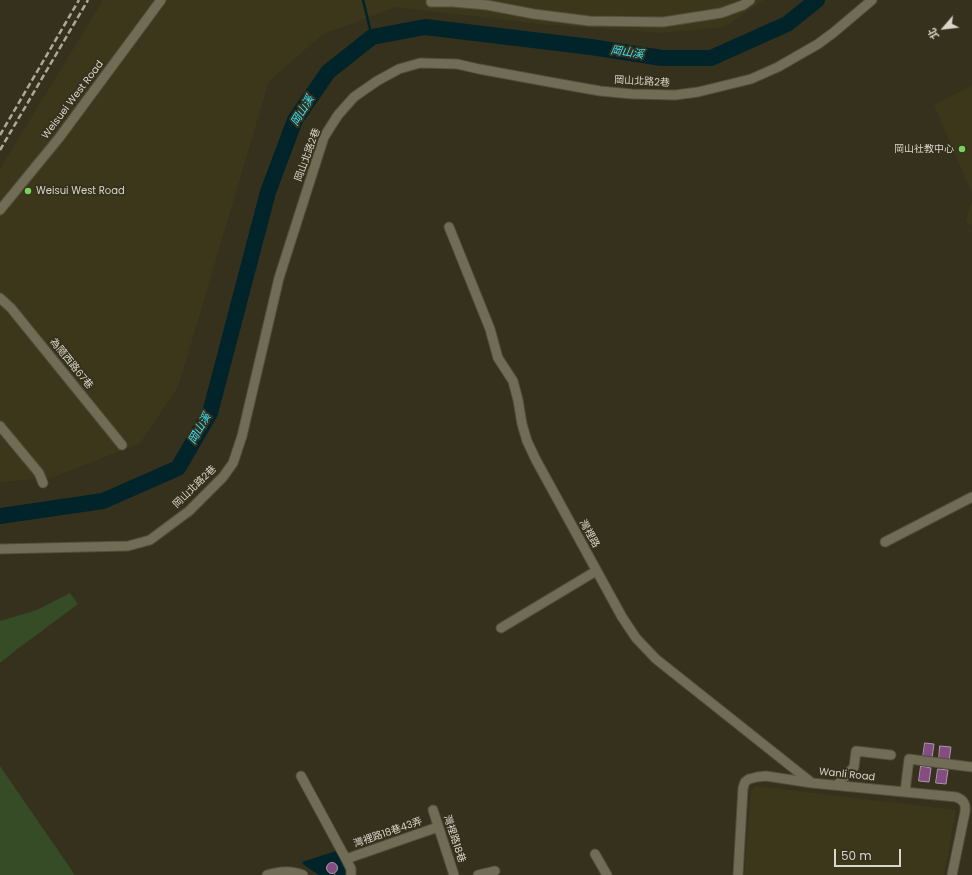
<!DOCTYPE html>
<meta charset="utf-8">
<style>
body{margin:0}
#map{position:relative;width:972px;height:875px;overflow:hidden;background:#35311d;font-family:Poppins,"Noto Sans TC",sans-serif}
canvas{display:block}
.north{position:absolute;left:924px;top:8px;width:40px;height:40px;-webkit-text-stroke:3px #35311d;paint-order:stroke;rotate:242deg;font-size:11px;font-weight:700;line-height:16px;text-align:center;color:#d9d6ca}
.north::after{content:'';display:block;margin:auto;width:14px;height:18px;background:#d9d6ca;clip-path:polygon(50% 0,100% 100%,50% 72%,0 100%)}
.scale{position:absolute;left:834px;top:849px;width:67px;height:18px;box-sizing:border-box;border:2px solid #d9d6ca;border-top:0;padding-left:5px;font-size:12px;line-height:14px;white-space:nowrap;color:#d9d6ca;-webkit-text-stroke:3px #35311d;paint-order:stroke}
</style>
<div id="map">
<canvas width="972" height="875"></canvas>
<div class="north">北</div>
<div class="scale">50 m</div>
</div>
<script>
const g = document.querySelector('canvas').getContext('2d');
g.lineJoin = 'round';
function fill(path, color) { g.fillStyle = color; g.fill(path, 'evenodd'); }
function trace(path, color, width, dash) { g.strokeStyle = color; g.lineWidth = width; g.lineCap = dash ? 'butt' : 'round'; g.setLineDash(dash || []); g.stroke(path); }
function label(font, color, halo, rows, align = 'center') {
  g.font = font + ' Poppins,"Noto Sans TC",sans-serif'; g.lineWidth = 4; g.setLineDash([]); g.textBaseline = 'middle'; g.strokeStyle = halo; g.fillStyle = color; for (const [text, x, y, turn = 0] of rows) {
    g.save(); g.translate(x, y); g.rotate((+turn || 0) * Math.PI / 180); g.textAlign = isNaN(turn) ? turn : align; if (halo) g.strokeText(text, 0, 0); g.fillText(text, 0, 0); g.restore();
  }
}
fill(new Path2D(`
 M103 0H764L724 27 660 33 539 24 396 7 323 34 269 81 178 387 140 443 52 478 0 482V169Z
 M972 85V193L934 105Z
 M972 200V227L966 220Z
 M755 786 956 810 944 875H744L751 791Z`), '#3c371b');
fill(new Path2D(`
 M70 593 78 604 16 650 0 663V621L37 610Z
 M0 766 75 875H0Z`), '#354c27');
fill(new Path2D(`
 M336 851 341 853 349 875H319L304 865 302 862Z`), '#002429');
trace(new Path2D(`
 M363 0 372 37`), '#002429', 2.5);
trace(new Path2D(`
 M0 516 103 501 178 468 210 413 268 192 295 120 328 72 372 37 425 27 591 47 662 58H711L787 24 817 0`), '#002429', 16);
const building = new Path2D(`
 M925 743 934 744 932 758 923 757Z
 M940 746 951 747 949 761 939 760Z
 M921 766 931 768 929 782 919 781Z
 M938 769 948 770 946 784 936 783Z
 M326.5 868a5.5 5.5 0 1 1 11 0a5.5 5.5 0 1 1-11 0Z`);
fill(building, '#854c82');
trace(building, '#aa97a8', 1);
const minor = new Path2D(`
 M431 2H453L487 5 534 14 589 21 663 22 721 13 743 5 750 0
 M0 210 59 138 161 0
 M449 227 490 329 498 358 513 381 518 400 522 424 527 441 536 460 622 617 636 638 656 659 812 783
 M0 298 11 308 122 445
 M0 426 39 473 43 483
 M885 542 972 497
 M0 549 128 546 150 540 189 511 223 477 233 463 242 436 279 278 324 137 338 115 354 97 377 81 399 69 420 63 457 64 479 69 555 83 600 91 632 94 675 95 698 92 751 79 778 67 818 44 833 33 872 0
 M501 628 596 571
 M301 776 346 859 351 869V875
 M837 785 854 767 856 751 891 755
 M905 792 909 759 972 767
 M433 810 454 875
 M595 854 607 875
 M346 859 438 827
 M267 875C279 871 291 870 303 875
 M478 875 495 871
 M738 875 743 788 745 782 749 779 757 777 766 776 812 783 956 797C964 800 966 804 965 812L952 875`);
trace(minor, '#524e3d', 11);
trace(new Path2D(`
 M334 873 335 875`), '#696654', 1.5, [4, 2]);
trace(minor, '#716c56', 9);
trace(new Path2D(`
 M0 135 79 0
 M0 150 88 0`), '#aca99b', 2.5, [6, 3]);
for (const [x, y, r, color] of [
 [962,149,4,"#76d25a"],
 [28,191,4,"#76d25a"]
]) { const dot = new Path2D(); dot.arc(x, y, r, 0, 2 * Math.PI); g.fillStyle = color; g.fill(dot); trace(dot, '#35311d', 1.5); }
label('10px', '#d9d6ca', '#35311d', [
 ["岡山北路2巷",642,82,3],
 ["Weisuei West Road",73,100,-53],
 ["岡山北路2巷",308,155,-70],
 ["為隨西路67巷",71,364,51],
 ["岡山北路2巷",195,487,-44],
 ["灣裡路",589,534,61],
 ["Wanli Road",847,775,6],
 ["灣裡路18巷43弄",388,833,-19],
 ["灣裡路18巷",454,839,72]
]);
label('10px', '#d9d6ca', '#35311d', [
 ["岡山社教中心",954,149],
 ["Weisui West Road",36,191,"left"]
], 'right');
label('italic 11px', '#37e6fe', '#35311d', [
 ["岡山溪",627,53,9],
 ["岡山溪",303,111,-59],
 ["岡山溪",200,429,-60]
]);
</script>
